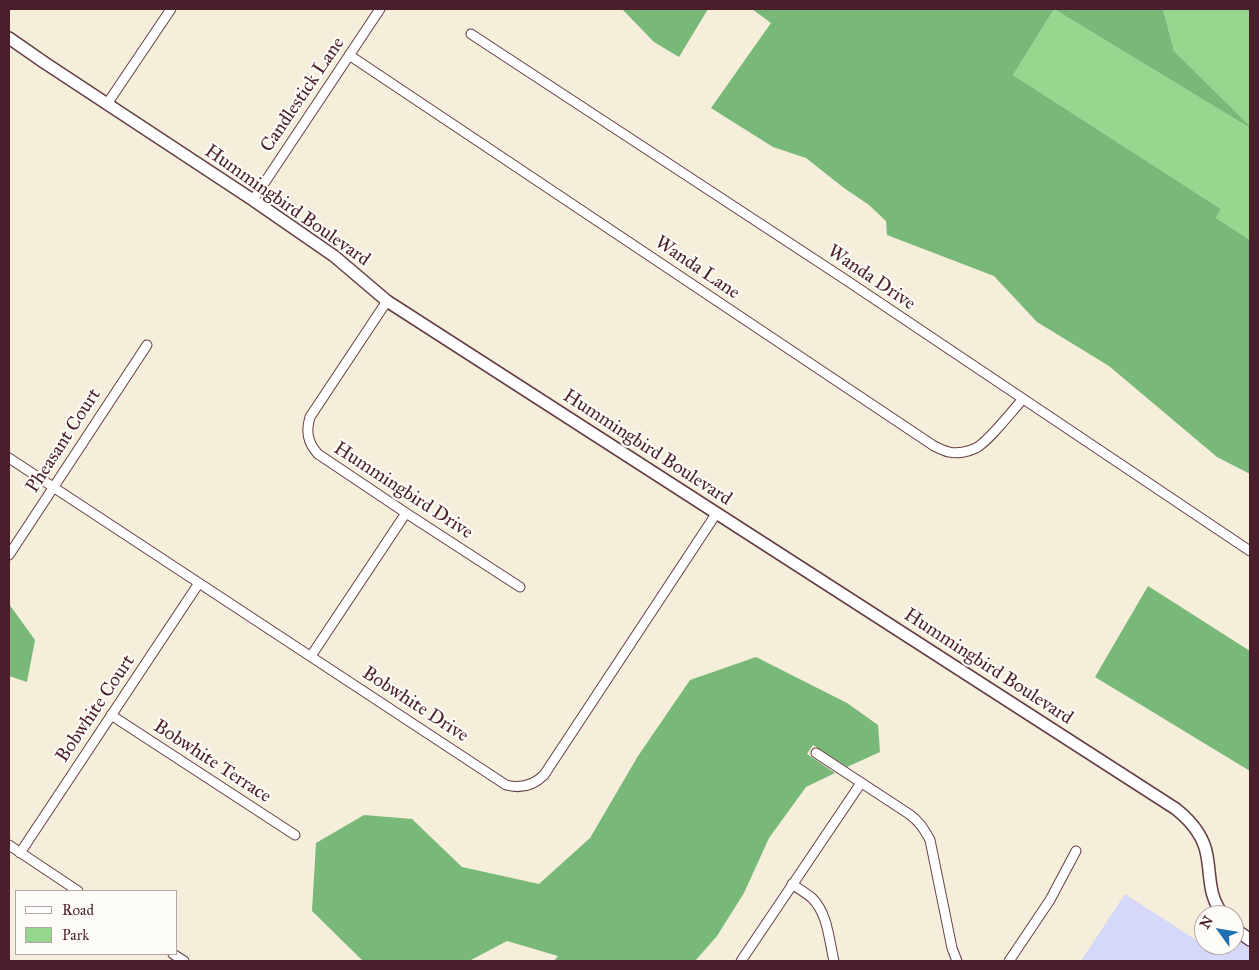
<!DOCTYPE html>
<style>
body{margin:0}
#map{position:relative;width:1259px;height:970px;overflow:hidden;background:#f5eeda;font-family:"IM FELL Great Primer",serif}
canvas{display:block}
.frame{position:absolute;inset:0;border:10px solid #4a1f2b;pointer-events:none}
.legend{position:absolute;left:15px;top:890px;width:162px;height:65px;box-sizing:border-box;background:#fdfcf7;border:1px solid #b5a4a5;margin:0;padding:6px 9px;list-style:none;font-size:15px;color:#4a1f2b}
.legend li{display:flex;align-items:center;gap:10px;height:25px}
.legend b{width:25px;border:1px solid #b5a4a5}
.north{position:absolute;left:1194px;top:905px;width:50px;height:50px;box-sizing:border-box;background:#fdfcf7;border:1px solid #b5a4a5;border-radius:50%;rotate:302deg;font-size:14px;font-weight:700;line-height:20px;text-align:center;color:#4a1f2b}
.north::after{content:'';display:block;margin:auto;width:18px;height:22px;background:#1f6fb2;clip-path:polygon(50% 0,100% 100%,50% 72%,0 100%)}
</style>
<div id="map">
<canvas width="1259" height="970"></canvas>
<div class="frame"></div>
<ul class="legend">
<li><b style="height:6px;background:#fff"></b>Road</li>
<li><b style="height:14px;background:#95d78e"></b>Park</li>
</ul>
<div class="north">N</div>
</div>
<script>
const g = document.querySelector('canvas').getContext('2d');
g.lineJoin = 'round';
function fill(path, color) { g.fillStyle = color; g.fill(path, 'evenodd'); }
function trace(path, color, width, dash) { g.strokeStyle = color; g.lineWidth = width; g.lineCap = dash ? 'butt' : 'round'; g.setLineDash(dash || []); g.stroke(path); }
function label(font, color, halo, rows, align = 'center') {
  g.font = font + ' "IM FELL Great Primer",serif'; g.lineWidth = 4.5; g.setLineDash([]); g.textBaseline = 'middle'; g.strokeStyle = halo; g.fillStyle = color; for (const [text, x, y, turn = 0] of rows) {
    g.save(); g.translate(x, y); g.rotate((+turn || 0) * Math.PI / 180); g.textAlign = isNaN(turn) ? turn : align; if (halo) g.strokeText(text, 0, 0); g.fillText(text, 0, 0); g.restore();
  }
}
fill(new Path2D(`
 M1125 894 1207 947 1209 945H1234V936L1250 947V961H1081Z`), '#d5d8f9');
fill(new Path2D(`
 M1054 9 1250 128V240L1216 218 1221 209 1013 75Z
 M1163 9H1250V126L1174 51Z`), '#95d78e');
fill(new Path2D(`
 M622 9H708L679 57 654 42Z
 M752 9H1163L1174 51 1250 126V128L1054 9 1013 75 1221 209 1216 218 1250 240V474L1217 457 1109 366 1037 322 994 276 887 235 886 221 869 205 844 188 806 158 773 147 711 108 771 23Z
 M1148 586 1250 651V771L1095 677Z
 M9 604 35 640 27 682 9 676Z
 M756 657 847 703 878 725 880 752 847 767 813 745 807 754 835 773 806 787 769 838 744 893 717 936 695 961H554L558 956 507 941 469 961H363L312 911 316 843 364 815 412 819 462 867 539 884 590 838 638 756 690 680Z`), '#78b879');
const minor = new Path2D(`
 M471 34 846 280 1250 551
 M349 55 934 446C938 448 944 451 949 452 957 454 968 452 976 448 989 441 1011 412 1023 399
 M107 104 171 9
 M253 200 380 9
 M387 301 310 417C306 431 307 442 318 454L406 513 520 587
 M9 458 506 785C521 789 533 786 544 775L716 514
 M9 555 147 345
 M311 656 406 513
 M111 715 295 835
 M816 753 909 814C919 821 924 829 930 840L952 948 957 961
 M9 845 78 891
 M20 853 199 583
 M792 884C799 889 806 893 812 898 828 914 829 940 834 961
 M173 954 184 961
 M741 961 861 783
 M1009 961 1050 900 1076 851`);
const tertiary = new Path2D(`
 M9 38 45 63 253 200 334 256 387 301 1176 809C1191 821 1204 836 1207 856 1211 878 1208 895 1223 915
 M1234 928 1250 940`);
trace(minor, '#643e45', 11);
trace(tertiary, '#643e45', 14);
trace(minor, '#fff', 9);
trace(tertiary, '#fff', 11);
label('19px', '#4a1f2b', '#fdfcf7', [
 ["Candlestick Lane",303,95,-56],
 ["Hummingbird Boulevard",287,206,35],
 ["Wanda Lane",697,268,34],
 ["Wanda Drive",871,278,34],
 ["Pheasant Court",64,441,-57],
 ["Hummingbird Boulevard",647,448,33],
 ["Hummingbird Drive",403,491,33],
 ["Hummingbird Boulevard",988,667,33],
 ["Bobwhite Drive",415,705,33],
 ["Bobwhite Court",96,709,-56],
 ["Bobwhite Terrace",212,762,33]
]);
</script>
